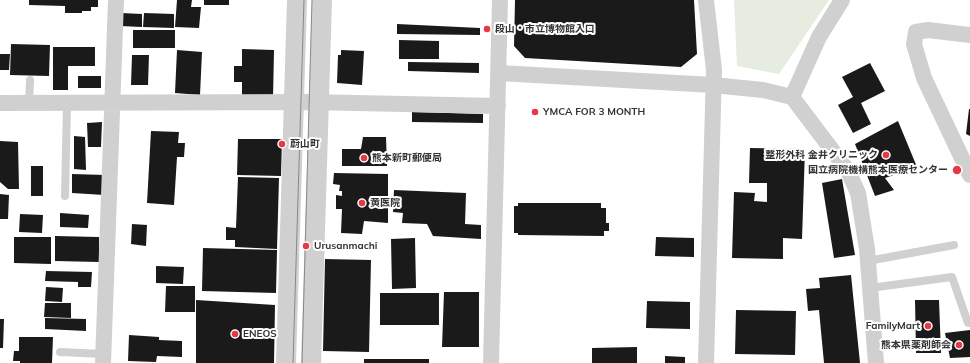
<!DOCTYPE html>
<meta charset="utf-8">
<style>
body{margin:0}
canvas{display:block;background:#fff}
</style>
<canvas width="970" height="363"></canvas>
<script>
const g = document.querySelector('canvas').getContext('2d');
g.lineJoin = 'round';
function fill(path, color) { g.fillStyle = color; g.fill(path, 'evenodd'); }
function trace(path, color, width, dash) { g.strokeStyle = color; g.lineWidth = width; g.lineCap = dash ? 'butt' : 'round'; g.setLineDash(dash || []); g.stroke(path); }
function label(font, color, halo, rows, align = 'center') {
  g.font = font + ' Mulish,"Noto Sans JP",sans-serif'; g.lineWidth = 4; g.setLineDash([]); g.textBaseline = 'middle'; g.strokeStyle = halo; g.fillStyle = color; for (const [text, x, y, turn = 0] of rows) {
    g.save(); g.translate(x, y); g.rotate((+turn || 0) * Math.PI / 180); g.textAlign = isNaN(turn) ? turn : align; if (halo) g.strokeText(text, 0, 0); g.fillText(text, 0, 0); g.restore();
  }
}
fill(new Path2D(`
 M734 0H829L779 74 737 66Z`), '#e6ecdf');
fill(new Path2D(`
 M29 0H98V7H91V11H82V13H65V6L29 5Z
 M177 0H192L191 7H201L199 28 175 27Z
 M204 0H229V5H204Z
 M515 0H694L697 54 681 67 525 58 514 46Z
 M121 13 142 14V27L120 26Z
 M144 13 174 14V28L143 27Z
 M397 24 480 28V35L397 34Z
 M133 30H175V48H133Z
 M399 40 439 41V59H399Z
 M11 44 50 45 49 76 10 75Z
 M53 47H95V66H68V90H53Z
 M242 49 274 50 273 99H242V82H234V66H242Z
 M177 50 202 52 200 95 175 93Z
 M341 50 364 51 362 85 337 83 338 55H341Z
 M0 54H10L9 70H0Z
 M132 55H149L148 85H131Z
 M408 62 479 63V73L408 71Z
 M870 63 885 91 861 103 871 124 853 133 838 105 853 97 842 77Z
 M78 76H101V88H78Z
 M969 109H970V136L966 134Z
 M412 112 483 114V123L412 122Z
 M898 121 917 167 885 178 894 190 875 196 855 144Z
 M102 122 101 147H88L87 123Z
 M151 131 179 132 178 143H185L184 157H177L174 205 147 203Z
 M74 136 85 137 86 170 74 169Z
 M363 137H386L387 166H342V149H361Z
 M238 139H282L281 176 237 175Z
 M0 141 18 142 19 189H8L0 182Z
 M750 148 805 149 802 239 783 238V259L732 258 734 192 755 193 754 201 767 202V183H749Z
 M31 166H43V196H31Z
 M334 173 388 174V223L364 221 362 234 341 233 342 209H336V195L342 196V191H339L340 185 333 184Z
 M72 174 105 175 104 195 72 193Z
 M238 177 279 178 277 249 235 247V240H226V227L236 228Z
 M842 179 855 255 834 258 822 183Z
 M394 190 466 193 465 224 481 225V239L433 236 427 224 402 223 403 213 393 212Z
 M0 194 9 195 8 219H0Z
 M518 203H601V208H606V223H609V231H604V236L518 235V233H514V206H518Z
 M60 213 89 215 88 228 60 227Z
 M20 214 43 215 42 233 19 232Z
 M132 224 147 225 146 246 131 244Z
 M55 236 99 237V262L55 261Z
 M14 237H51V264L14 263Z
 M656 237 694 238V257L655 256Z
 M415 238 416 288 392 289 391 239Z
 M203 248 277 250 276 293 202 291Z
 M325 259 371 260 369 352 323 351Z
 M156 266 184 267 183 284 156 283Z
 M46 271 92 272 91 287H78V282L45 281Z
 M851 275 860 363H824L819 310 808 311 806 289 820 288 819 278Z
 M166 286H195V312H165Z
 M46 287 63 288 62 302 45 301Z
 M444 292H479V347H442Z
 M380 293H439V325H380Z
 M196 300 275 305 274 363H196Z
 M915 300H939L941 353H916Z
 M647 301 690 302V329L646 328Z
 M45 303H71V318L44 317Z
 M736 310 796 311 795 355 735 354Z
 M45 318 86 319V331L45 329Z
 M0 319H4L3 348H0Z
 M970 330V357L950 358 945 333Z
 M129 335 159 337V340L182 341V357L157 356 156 362 128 361Z
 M19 337H53L52 363H20V361H13L14 351H19Z
 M637 347V363H592V348Z
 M665 356 685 357V363H665Z
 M364 359H429V363H364Z`), '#1a1a1a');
trace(new Path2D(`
 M29 104 30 80
 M65 196 67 104
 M868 261 954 245
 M870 288 952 277 968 323H970
 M60 352 103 354`), '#d0d0d0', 8);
trace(new Path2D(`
 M706 0 714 70 706 363
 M970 35 928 30 916 32 914 44 924 78 970 175
 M499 73 713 85 763 90 792 97 848 171 858 193 867 249 876 363
 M792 97 819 37 842 0
 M0 103 309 102 498 106
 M103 363 116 0
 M491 363 500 0`), '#d0d0d0', 16);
trace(new Path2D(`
 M286 363 297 0
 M311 363 322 0`), '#d0d0d0', 20);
trace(new Path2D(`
 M293 363 304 0
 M302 363 312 0`), '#888', 1);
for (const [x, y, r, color] of [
 [487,29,4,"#e63946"],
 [535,112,4,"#e63946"],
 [282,144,4,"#e63946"],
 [886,155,4,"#e63946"],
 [364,158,4,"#e63946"],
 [957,170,5,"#e63946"],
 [362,203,4,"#e63946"],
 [306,246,4,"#e63946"],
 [928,326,4,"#e63946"],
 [235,334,4,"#e63946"],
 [959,345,4,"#e63946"]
]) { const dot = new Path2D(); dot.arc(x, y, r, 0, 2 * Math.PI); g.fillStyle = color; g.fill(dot); trace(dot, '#fff', 1.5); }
label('bold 10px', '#333', '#fff', [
 ["段山・市立博物館入口",495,29],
 ["YMCA FOR 3 MONTH",543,112],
 ["蔚山町",290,144],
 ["整形外科 金井クリニック",878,155,"right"],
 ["熊本新町郵便局",372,158],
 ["国立病院機構熊本医療センター",948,170,"right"],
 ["黄医院",370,203],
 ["Urusanmachi",314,246],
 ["FamilyMart",920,326,"right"],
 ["ENEOS",243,334],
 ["熊本県薬剤師会",951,345,"right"]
], 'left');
</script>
